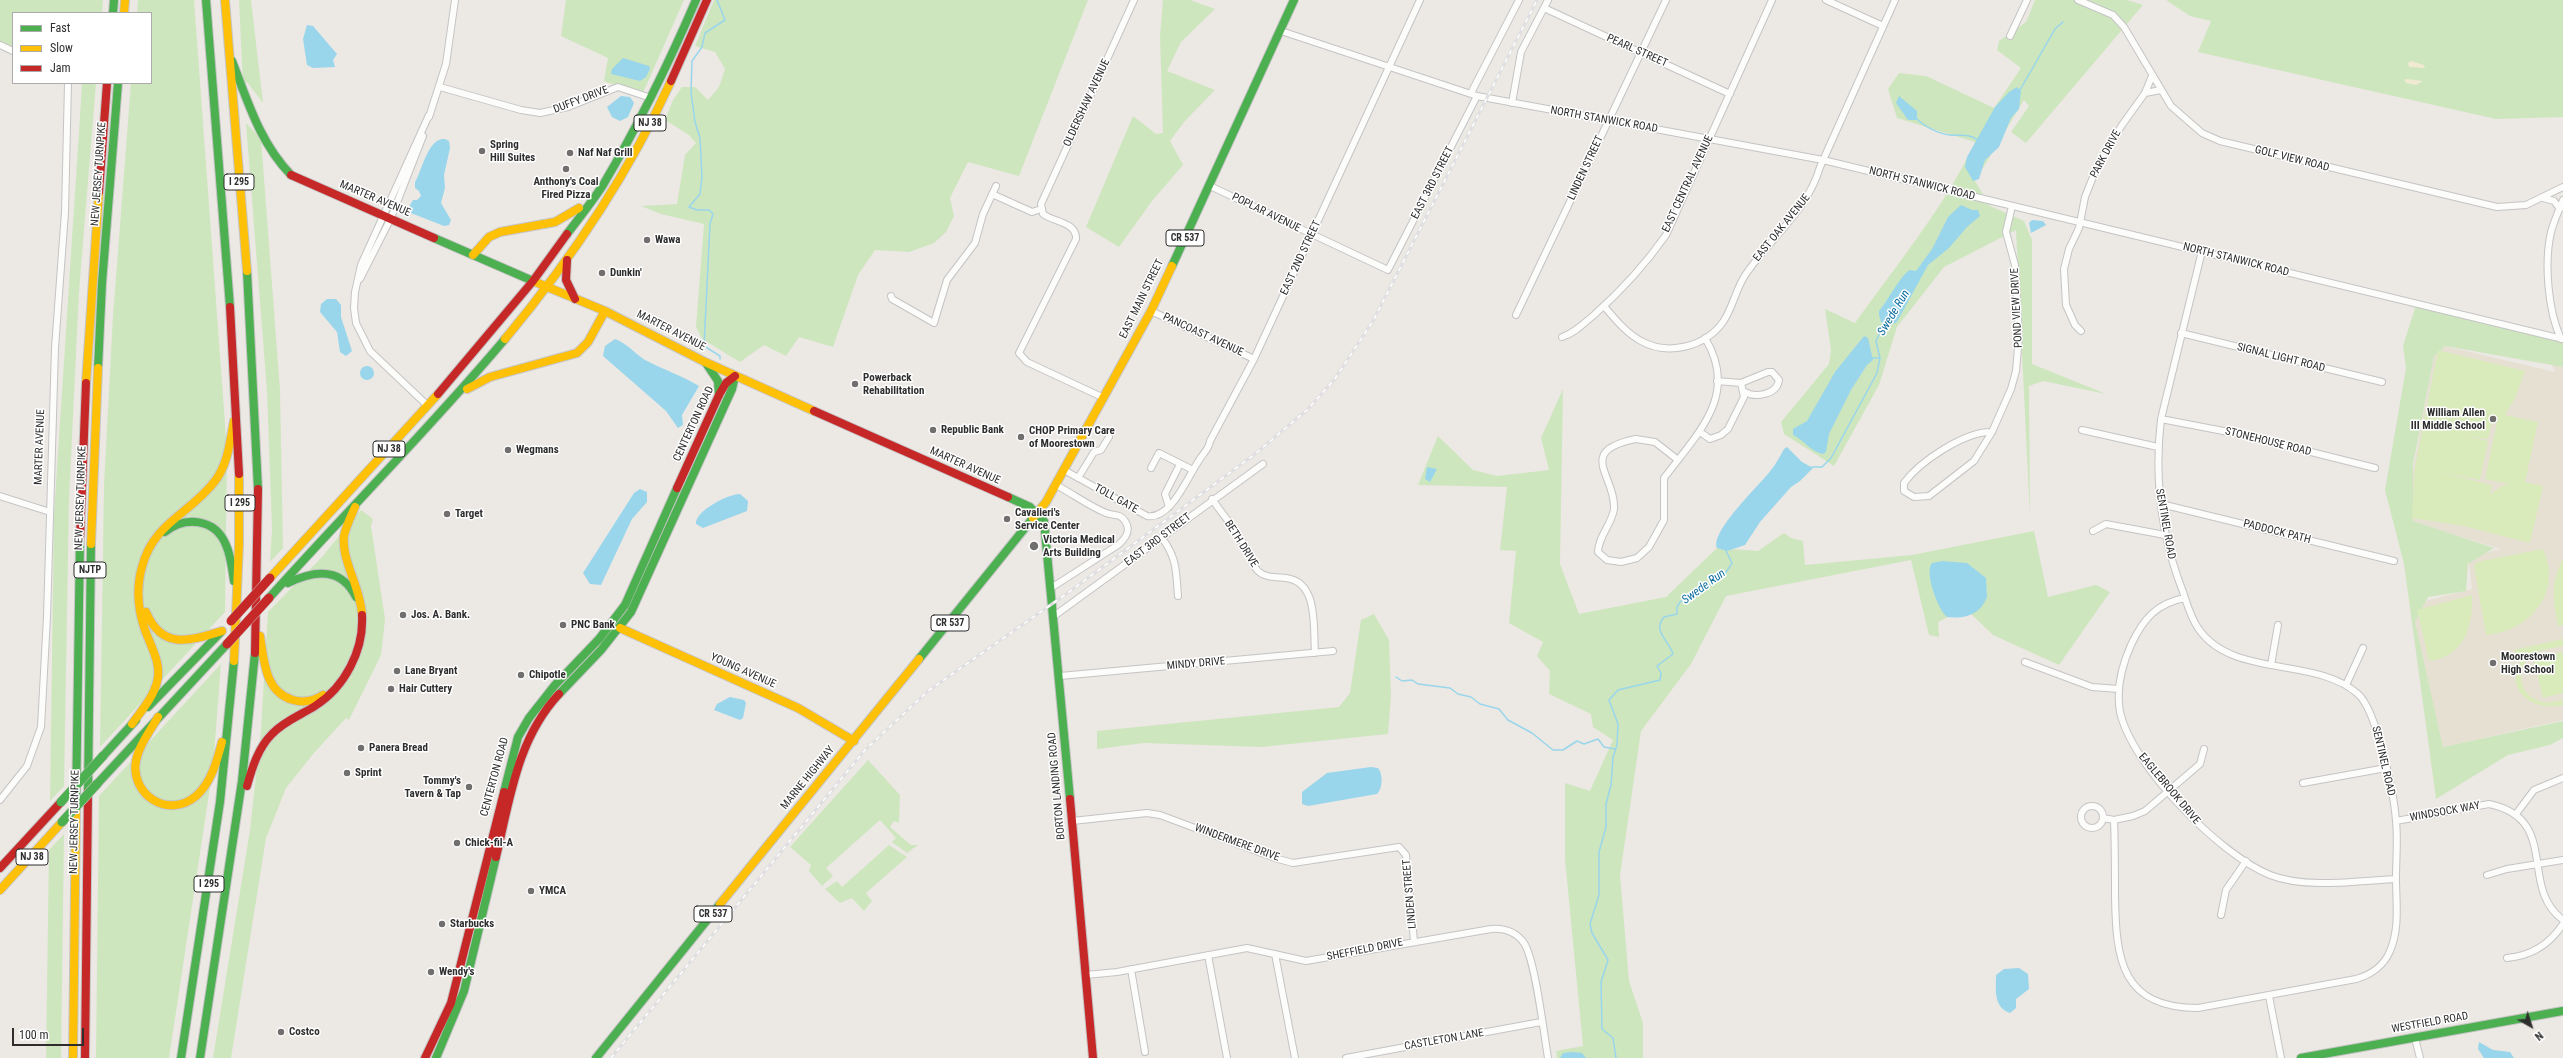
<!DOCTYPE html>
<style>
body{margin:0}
#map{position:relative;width:2563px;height:1058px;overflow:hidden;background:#ece8e4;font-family:"Roboto Condensed",sans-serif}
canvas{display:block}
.legend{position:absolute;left:12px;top:12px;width:140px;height:72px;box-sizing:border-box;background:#fff;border:1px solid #ababab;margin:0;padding:5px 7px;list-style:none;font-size:12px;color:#2e2e2e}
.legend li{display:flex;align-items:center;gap:8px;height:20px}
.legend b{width:20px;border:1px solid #ababab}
.north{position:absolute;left:2511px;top:1006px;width:40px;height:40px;-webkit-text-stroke:3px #fff;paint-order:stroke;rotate:141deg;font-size:11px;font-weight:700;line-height:16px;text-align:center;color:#2e2e2e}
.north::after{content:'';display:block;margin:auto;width:14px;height:18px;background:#2e2e2e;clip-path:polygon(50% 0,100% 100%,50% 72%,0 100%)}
.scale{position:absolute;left:12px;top:1028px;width:72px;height:18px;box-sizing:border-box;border:2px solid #2e2e2e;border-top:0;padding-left:5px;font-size:12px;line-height:14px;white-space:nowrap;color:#2e2e2e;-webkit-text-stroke:3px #fff;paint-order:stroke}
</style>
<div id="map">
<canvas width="2563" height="1058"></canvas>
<ul class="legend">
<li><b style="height:5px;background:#4caf50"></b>Fast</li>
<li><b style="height:5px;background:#ffc107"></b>Slow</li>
<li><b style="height:5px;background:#c62828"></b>Jam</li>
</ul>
<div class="north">N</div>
<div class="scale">100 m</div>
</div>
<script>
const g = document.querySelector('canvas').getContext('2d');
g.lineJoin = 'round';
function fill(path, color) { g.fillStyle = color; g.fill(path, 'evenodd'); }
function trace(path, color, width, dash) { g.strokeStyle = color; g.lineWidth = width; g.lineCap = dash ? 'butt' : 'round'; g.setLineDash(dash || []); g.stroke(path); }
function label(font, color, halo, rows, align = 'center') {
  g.font = font + ' "Roboto Condensed",sans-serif'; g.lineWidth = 3; g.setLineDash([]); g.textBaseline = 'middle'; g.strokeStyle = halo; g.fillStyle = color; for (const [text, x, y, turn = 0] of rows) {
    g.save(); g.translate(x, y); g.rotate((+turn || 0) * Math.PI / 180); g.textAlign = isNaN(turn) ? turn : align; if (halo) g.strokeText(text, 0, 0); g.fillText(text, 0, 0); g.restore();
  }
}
fill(new Path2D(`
 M2539 333 2563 339V720L2443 747 2410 605 2472 589 2468 557 2501 549 2408 521 2413 470 2436 344 2555 372Z`), '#e6e0d3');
fill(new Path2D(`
 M0 0H103L102 13H13V51L0 45Z
 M138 0H194L227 451 225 612 100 747 104 485 113 316 131 83H151V13H137Z
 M239 0H251L263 103 247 82 243 85Z
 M566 0H684L642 95 604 81 608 58 561 36Z
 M714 0H1088L1019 176 968 162 950 198 954 216 946 232 934 243 909 252 875 250 858 275 833 347 799 337 786 356 764 345 740 362 702 339 696 327 704 224 661 214 641 206 677 204 685 155 696 143 689 135 665 120 673 100 682 87H695L708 100 719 87 725 69 715 52 695 46Z
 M1163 0H1190L1215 9 1181 42 1167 71 1215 90 1184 122 1170 141 1183 165 1152 201 1119 247 1086 227 1133 116 1156 134 1163 133 1160 36Z
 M2035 0H2127L2143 5 2026 143 2011 132 2029 106 2024 100 1975 181 1990 206 2024 221 2032 240V364L2106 394 2043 381 2029 386 2030 517 2016 230 1944 267 1897 327 1879 385 1834 466 1784 434 1781 422 1829 364 1831 350 1825 309 1855 323C1897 264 1945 207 1975 142L1897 118 1888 89 1899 73 1926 76 1994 108 2021 68 1997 50 1999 41 2026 22Z
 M2166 0H2563V117L2496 119 2198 52 2211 21 2190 16Z
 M79 83H96L79 292 69 499 64 786 50 801 54 515 82 85Z
 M246 123 261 139 280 390 283 548 270 562 272 529 267 391Z
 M2416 305 2563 341V367L2445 346 2434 356 2413 465V521L2494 548 2468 564 2466 591 2428 597 2415 622 2443 747 2563 721V738L2550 745 2508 755 2436 799 2404 564 2385 490 2406 368 2403 346Z
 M1563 389 1560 564 1579 614 1666 597 1717 548 1758 551 1784 533 1791 538 1803 541 1805 565 1912 555 2034 531 2048 597 2096 585 2110 592 2059 665 1993 635 1969 612 1952 615 1938 622 1939 637 1929 635 1911 560 1726 596 1691 664 1641 731 1620 875 1629 981 1643 1023V1058H1557L1556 1051 1583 1046 1565 859V783L1590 791 1613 740 1593 727 1591 714 1549 694 1550 671 1537 656 1543 642 1509 623 1516 551 1500 550 1507 487 1418 485 1438 436 1473 470 1497 476 1549 470 1541 438Z
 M361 510 373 519 371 526 385 619 383 638 381 655 349 720 346 718 314 753 286 788 266 838 231 1058H213L250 830 261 730 268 612 321 558Z
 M1374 614 1389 640 1391 695 1388 734 1261 747 1144 743 1097 749V731L1339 707 1350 693 1361 620Z
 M221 664 213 767 169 1058H96L99 796Z
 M868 760 900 795 899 823 894 821 890 827 911 845H918L907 853 892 842 896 838 880 820 826 868 833 876 822 886 809 871 811 865 790 847Z
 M64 834 61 1058H46L49 850Z
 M889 845 907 857 866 893 872 901 864 911 852 898 840 903 825 889 837 881 842 887Z`), '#cee6be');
fill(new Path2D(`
 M2411 61 2424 65 2425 68 2409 67 2408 63Z
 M2407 79 2423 81 2416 85 2406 83 2404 80Z`), '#f0ead3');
fill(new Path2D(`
 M2438 350 2525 371 2515 398 2505 415 2538 422 2525 482 2543 486 2530 543 2464 526 2412 518 2415 466 2423 427H2425L2423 425ZM2497 422 2485 479 2509 484 2500 487 2490 495 2492 485 2440 472 2480 480 2488 441 2466 436 2488 439 2491 425Z
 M2543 549C2563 593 2530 631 2486 635L2474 566 2477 562Z
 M2563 559V625L2558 626C2553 600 2550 583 2563 559Z
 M2472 595C2473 626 2465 657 2429 661L2417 610Z
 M2563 639V646C2554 648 2541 649 2533 654 2515 666 2518 694 2539 701 2547 704 2555 702 2563 700V705C2530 713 2500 686 2525 655L2516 656 2514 650Z
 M2563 652V693L2543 698 2533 658Z`), '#d9eabb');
fill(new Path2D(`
 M307 25 313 26 337 54 333 60 335 67 313 68 307 65 303 39Z
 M623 58 649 66 650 69 646 77 640 81 611 74 612 69Z
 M2017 87 2021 91 2019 109 2011 118 1999 147 1985 160 1979 179 1973 181 1965 167 1967 157 1995 107 2009 92Z
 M621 96 630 97 634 103 628 117 620 121 612 117 607 107Z
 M1899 96 1917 111V120H1908L1896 103Z
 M445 139 449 141 450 148 444 175 445 188 441 203 451 220 449 225 444 226 411 213 410 205 413 200H417L421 196 419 191 415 188V182C422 171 428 137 445 139Z
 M1961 205 1972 210H1978L1980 216 1967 227 1949 248 1928 265 1897 322 1889 326 1881 322 1879 315V311C1887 302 1902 273 1910 270L1916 271 1932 249 1948 217Z
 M2032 220 2043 221 2046 225 2031 233 2029 223Z
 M327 299H336L341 305V317L352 351 346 356 340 352 337 332 320 312 321 304Z
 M1864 336 1868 338 1873 360 1867 365 1851 390 1829 434 1826 452 1823 454C1811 452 1804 440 1793 435V429L1807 421 1835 372Z
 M615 339C628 344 634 353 645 360 662 369 683 376 699 386L682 415 683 425 678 428 666 411 603 356 605 346Z
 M360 373a7 7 0 1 1 14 0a7 7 0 1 1-14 0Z
 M1787 447 1802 462 1813 468 1800 481 1791 487 1760 522 1745 545 1727 551 1717 548C1710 531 1761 484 1771 470 1776 464 1780 456 1784 449Z
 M1427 467 1437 469 1430 482 1425 479Z
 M640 489 647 492V502L632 519 601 585 590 584 583 573 634 493Z
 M740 494 748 501 747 511 703 528 696 524C695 511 728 494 740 494Z
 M1942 561 1967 563 1986 578 1987 597C1980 615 1965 619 1947 617 1938 610 1924 572 1932 563Z
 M730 697 744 700 746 703 743 718 740 720 714 710 717 704Z
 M1371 767 1378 768C1383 774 1383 788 1377 794L1308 806 1302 804V792L1327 773Z
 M2019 968 2028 974 2029 989 2016 999V1008L2010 1013C1993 1007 1996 989 1996 975L2004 969Z
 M2479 1042 2493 1050 2510 1052 2514 1058H2484L2478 1049Z
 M1572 1052 1582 1053 1586 1058H1560L1563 1053Z`), '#99d6ec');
trace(new Path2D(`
 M717 0 725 20 705 33 702 47 692 61 691 92 695 122 700 138 702 177 700 194 689 207 697 210H709L713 214 710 224 704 346 720 356V359
 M2020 90 2055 29 2063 22
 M1916 118C1923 126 1939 134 1950 135 1961 136 1968 133 1978 140
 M1872 358H1880
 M1812 467H1822L1831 458 1877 373 1880 358 1876 341 1885 323
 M1396 677 1402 681 1412 680 1418 684 1450 688 1458 694 1471 697 1480 704 1499 709 1508 720 1532 733 1553 750H1563L1577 741 1584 744 1598 739 1604 747 1615 749
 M1616 1058 1613 1038 1602 1029 1601 982 1608 960 1592 933 1590 924 1599 895V852L1606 827V804L1611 785 1613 757 1617 745 1618 724 1609 700 1618 690 1660 680 1661 673 1657 666 1673 654C1669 641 1652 631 1664 617L1677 614V607L1680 602 1723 577 1732 563 1726 551`), '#99d6ec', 1.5);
const street = new Path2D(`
 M1826 0 1883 26
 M2078 0 2113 15 2124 27 2171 106 2202 133 2220 141 2497 207 2526 205 2563 187
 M1544 8 1730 94
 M1281 31 1477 96 1823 160 2563 339
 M2010 36 2027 0
 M0 45 13 51
 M440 87 521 110 540 113 568 107 618 87 651 98
 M1471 93 1519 0
 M2145 93 2161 90
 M1512 103 1521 52 1548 0
 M429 117 446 64 455 0
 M1210 186 1388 270 1477 96
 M992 194 1032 212 1041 209
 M2543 198 2554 201 2560 209
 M360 279 391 218 423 136
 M891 296 892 299 934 323 947 280 975 243 983 214 996 186
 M1604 306C1615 319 1626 333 1641 341 1668 356 1705 347 1723 322 1734 306 1736 286 1748 271 1773 236 1808 209 1820 167L1895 0
 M1151 311 1254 359
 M1516 315 1666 0
 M2081 331 2075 325 2066 305 2064 269 2069 249 2079 228 2085 197 2099 162 2122 125 2145 93 2152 76
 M2181 333 2382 382
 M1562 337C1575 333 1584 323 1594 315 1622 290 1645 265 1666 235L1772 0
 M2561 339C2548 311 2544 263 2551 232 2554 221 2559 210 2563 200
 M1741 383 1768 372H1772L1779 380C1777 395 1755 398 1745 392
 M1104 398 1027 362 1019 353 1076 239C1077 222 1053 222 1043 214L1041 204 1134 0
 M428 406 370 351 356 323 354 308 355 292 361 265 429 115
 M2161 419 2239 434 2375 468
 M2082 430 2158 447
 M1700 432 1710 439 1721 435 1728 429 1744 397 1741 383 1717 381
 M1992 432C1965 431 1919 462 1904 483V491L1914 497 1929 496 1974 461 1992 432 2011 389 2016 371 2019 336 2015 265 2006 232 2012 206
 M1636 439 1655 442 1678 460 1664 478V520L1649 547 1637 558 1621 562 1607 560 1598 552C1598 537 1612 524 1614 509 1616 476 1575 451 1636 439Z
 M1678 460C1708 422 1735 387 1705 338
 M1151 468 1159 453 1193 470
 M1064 470 1147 516C1171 520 1187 478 1198 462 1202 454 1209 450 1210 441L1254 359 1420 0
 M1078 478 1094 452 1101 450 1109 437
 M0 496 50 512
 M1212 499C1223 515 1236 530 1245 546 1250 554 1251 564 1258 571 1265 578 1276 577 1286 578 1319 582 1313 628 1315 653
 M2161 504 2394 561
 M1169 507 1165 494 1180 464
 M2093 531 2106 524 2165 535
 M1162 538C1177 558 1176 571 1178 596
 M1051 588 1118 545C1125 539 1132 531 1125 521 1120 513 1113 516 1106 513 1089 506 1073 494 1056 485
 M2185 598C2157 603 2143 619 2131 645 2122 665 2116 689 2120 712 2132 766 2219 854 2270 875 2305 889 2359 881 2396 879
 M1054 616 1263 464
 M2025 662 2092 687 2119 689
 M2271 665 2278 625
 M1060 676 1333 651
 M2346 685 2363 648
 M2303 783 2386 768
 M0 800 27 766 41 727 47 617 55 348 65 212 68 83
 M2081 817a11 11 0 1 1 22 0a11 11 0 1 1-22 0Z
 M2516 814 2534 790 2563 778
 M2103 818 2114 820 2133 816 2145 811 2200 764 2204 749
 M2114 820C2115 845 2115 871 2115 896 2116 959 2121 1008 2198 1008L2356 979C2370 975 2384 966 2390 951 2400 928 2396 902 2396 878 2396 859 2398 840 2396 821 2394 794 2377 711 2358 694 2316 656 2232 679 2198 628 2191 618 2187 604 2183 592 2161 536 2154 478 2161 419L2202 251
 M1072 821 1147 813 1160 815 1278 859 1293 863 1399 847 1406 855 1414 941
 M2396 821 2489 804C2561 819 2518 887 2563 920
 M2487 875 2507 869 2563 860
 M2221 915 2226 890 2246 861
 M1275 954 1295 1058
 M1208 955 1227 1058
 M2507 958C2531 956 2550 944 2563 924
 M1131 969 1145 1052
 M1086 975 1117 972 1247 948 1306 961 1491 929C1504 928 1516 932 1524 943 1535 959 1544 1034 1548 1058
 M2269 996 2281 1058
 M2415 1038 2420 1058
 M1346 1058 1541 1022`);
const fast = new Path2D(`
 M206 0 230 307
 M113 13 114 0
 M232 61C248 102 260 143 291 175
 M567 234C579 218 592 202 603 185 638 126 669 63 696 0
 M434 238 533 281
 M1172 266 1294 0
 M247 271 258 489
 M706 363 718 381 719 395
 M98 368 102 283 118 83
 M1008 497 1030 507 1044 521 1070 799
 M165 532C185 516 215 518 226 545 231 556 232 569 234 581
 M288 583C315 570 341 567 356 597
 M269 598C347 511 430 428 505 339
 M919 659 1033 518
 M559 694 601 650 631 612 732 389 735 376
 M148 707 221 632
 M103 756 136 720
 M97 784 227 644
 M88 792 91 544
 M504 792 518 737 529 718 555 685 599 639 625 605 677 488
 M76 806 80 539
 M181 1058 220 802 234 661
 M200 1058 242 781 255 653
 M436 1058 464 991 496 857
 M596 1058 720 904
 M2301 1058 2563 1011`);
const slow = new Path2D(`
 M225 0 247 271
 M124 13 125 0
 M473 255 489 237 500 232 555 222 579 208
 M533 281 605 311 705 362 814 411
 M505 339C570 261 629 173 671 81
 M86 383 99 192
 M467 389 490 377 577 353 588 342 605 311
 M355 507C351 516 346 526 344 536 341 560 361 588 362 615
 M1033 518 1046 502 1151 311 1172 266
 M91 544 98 368
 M270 578 438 394
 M146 612C162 650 189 641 222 631
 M620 628 798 708 854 741
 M260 636C264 661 265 692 293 700 304 703 314 701 323 695
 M234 661 239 544V474
 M158 717C150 731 139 745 136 761 130 794 168 820 196 796 211 783 217 761 222 742
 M132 724C141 711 153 698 157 682 162 664 151 647 145 630 138 610 136 588 142 567 153 523 190 514 215 481 228 464 230 441 234 421
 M0 890 62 822
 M720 904 919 659
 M73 1058 76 806`);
const jam = new Path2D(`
 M671 81 707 0
 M291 175 434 238
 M99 192 107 83
 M567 260 566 280 575 299
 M230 307 239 474
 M438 394 533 281 567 234
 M814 411 1008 497
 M677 488 719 395 726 383 735 376
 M80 539 86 383
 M255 653 258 489
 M247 786C252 768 258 748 272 734 284 721 301 715 315 706 345 687 364 650 362 615
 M1070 799 1093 1058
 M496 857C510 799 517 739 559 694
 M0 868 61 802
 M85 1058 88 792
 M425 1058 451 1003 504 792`);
trace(street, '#c5c4c5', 8);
trace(fast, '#c5c4c5', 10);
trace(slow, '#c5c4c5', 10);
trace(jam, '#c5c4c5', 10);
trace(street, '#fcfcfb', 6);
trace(fast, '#4caf50', 8);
trace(slow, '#ffc107', 8);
trace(jam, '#c62828', 8);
const rail = new Path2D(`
 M611 1058 865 750 928 691 1069 592 1255 454 1307 410 1334 380 1373 321 1537 0`);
trace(rail, '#dfdfe1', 3);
trace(rail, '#fff', 1.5, [4.5]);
const fastBridge = new Path2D(`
 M61 802 103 756
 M62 822 97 784`);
const jamBridge = new Path2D(`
 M231 621 270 578
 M227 644 269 598`);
trace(fastBridge, '#c6c5c4', 10, []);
trace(jamBridge, '#c6c5c4', 10, []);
trace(fastBridge, '#4caf50', 9);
trace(jamBridge, '#c62828', 9);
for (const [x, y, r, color] of [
 [482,151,4,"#706f6e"],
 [570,153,4,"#706f6e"],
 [566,169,4,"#706f6e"],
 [647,240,4,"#706f6e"],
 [602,273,4,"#706f6e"],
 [855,384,4,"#706f6e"],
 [2493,419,4,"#706f6e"],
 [933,430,4,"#706f6e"],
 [1021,437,4,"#706f6e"],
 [508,450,4,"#706f6e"],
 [447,514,4,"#706f6e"],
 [1007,519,4,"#706f6e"],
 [1034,546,5,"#706f6e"],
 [403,615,4,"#706f6e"],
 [563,625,4,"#706f6e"],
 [2493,663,4,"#706f6e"],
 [397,671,4,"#706f6e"],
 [521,675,4,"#706f6e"],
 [391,689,4,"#706f6e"],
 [361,748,4,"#706f6e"],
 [347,773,4,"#706f6e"],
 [469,787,4,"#706f6e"],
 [457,843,4,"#706f6e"],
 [531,891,4,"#706f6e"],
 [442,924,4,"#706f6e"],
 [431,972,4,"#706f6e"],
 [281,1032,4,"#706f6e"]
]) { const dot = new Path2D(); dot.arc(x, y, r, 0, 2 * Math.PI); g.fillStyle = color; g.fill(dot); trace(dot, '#fff', 1.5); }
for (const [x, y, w] of [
 [650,123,32],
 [239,182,30],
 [1185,238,38],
 [389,449,32],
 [240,503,30],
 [90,570,32],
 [950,623,38],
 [32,857,32],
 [209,884,30],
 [713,914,38]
]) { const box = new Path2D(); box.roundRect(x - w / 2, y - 8, w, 16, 3); g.fillStyle = '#fff'; g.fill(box); trace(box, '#2e2e2e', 1); }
label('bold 10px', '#2e2e2e', null, [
 ["NJ 38",650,123],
 ["I 295",239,182],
 ["CR 537",1185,238],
 ["NJ 38",389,449],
 ["I 295",240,503],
 ["NJTP",90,570],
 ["CR 537",950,623],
 ["NJ 38",32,857],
 ["I 295",209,884],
 ["CR 537",713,914]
]);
label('11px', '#2e2e2e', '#fff', [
 ["PEARL STREET",1637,51,24],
 ["DUFFY DRIVE",581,100,-21],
 ["OLDERSHAW AVENUE",1087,103,-65],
 ["NORTH STANWICK ROAD",1604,120,10],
 ["PARK DRIVE",2106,154,-62],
 ["GOLF VIEW ROAD",2292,159,14],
 ["LINDEN STREET",1586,168,-65],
 ["NEW JERSEY TURNPIKE",99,174,-86],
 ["EAST 3RD STREET",1433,183,-63],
 ["EAST CENTRAL AVENUE",1688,184,-65],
 ["NORTH STANWICK ROAD",1922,184,14],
 ["MARTER AVENUE",375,199,23],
 ["POPLAR AVENUE",1266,213,26],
 ["EAST OAK AVENUE",1782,228,-51],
 ["EAST 2ND STREET",1301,258,-65],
 ["NORTH STANWICK ROAD",2236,260,14],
 ["EAST MAIN STREET",1142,299,-64],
 ["POND VIEW DRIVE",2017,308,-93],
 ["MARTER AVENUE",671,331,27],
 ["PANCOAST AVENUE",1203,335,25],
 ["SIGNAL LIGHT ROAD",2281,358,14],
 ["CENTERTON ROAD",694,424,-65],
 ["STONEHOUSE ROAD",2268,442,14],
 ["MARTER AVENUE",40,447,-88],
 ["MARTER AVENUE",965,466,24],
 ["NEW JERSEY TURNPIKE",81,498,-88],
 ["TOLL GATE",1116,499,29],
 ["SENTINEL ROAD",2165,524,80],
 ["PADDOCK PATH",2277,532,14],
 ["EAST 3RD STREET",1158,540,-37],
 ["BETH DRIVE",1241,544,58],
 ["MINDY DRIVE",1196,664,-5],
 ["YOUNG AVENUE",743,671,24],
 ["SENTINEL ROAD",2383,761,77],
 ["CENTERTON ROAD",495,777,-75],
 ["MARNE HIGHWAY",808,778,-51],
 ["BORTON LANDING ROAD",1057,786,-95],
 ["EAGLEBROOK DRIVE",2169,789,50],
 ["WINDSOCK WAY",2445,812,-10],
 ["NEW JERSEY TURNPIKE",75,822,-89],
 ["WINDERMERE DRIVE",1237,843,20],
 ["LINDEN STREET",1410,894,-95],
 ["SHEFFIELD DRIVE",1365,950,-11],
 ["WESTFIELD ROAD",2430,1023,-10],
 ["CASTLETON LANE",1444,1040,-10]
]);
label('bold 11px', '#2e2e2e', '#fff', [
 ["Spring",490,145],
 ["Hill Suites",490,158],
 ["Naf Naf Grill",578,153],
 ["Anthony's Coal",566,182,"center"],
 ["Fired Pizza",566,195,"center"],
 ["Wawa",655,240],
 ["Dunkin'",610,273],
 ["Powerback",863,378],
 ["Rehabilitation",863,391],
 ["William Allen",2485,413,"right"],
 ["III Middle School",2485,426,"right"],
 ["Republic Bank",941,430],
 ["CHOP Primary Care",1029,431],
 ["of Moorestown",1029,444],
 ["Wegmans",516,450],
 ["Cavalieri's",1015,513],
 ["Service Center",1015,526],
 ["Target",455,514],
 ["Victoria Medical",1043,540],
 ["Arts Building",1043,553],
 ["Jos. A. Bank.",411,615],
 ["PNC Bank",571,625],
 ["Moorestown",2501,657],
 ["High School",2501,670],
 ["Lane Bryant",405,671],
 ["Chipotle",529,675],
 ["Hair Cuttery",399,689],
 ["Panera Bread",369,748],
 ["Sprint",355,773],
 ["Tommy's",461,781,"right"],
 ["Tavern & Tap",461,794,"right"],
 ["Chick-fil-A",465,843],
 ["YMCA",539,891],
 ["Starbucks",450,924],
 ["Wendy's",439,972],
 ["Costco",289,1032]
], 'left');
label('italic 12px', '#0d6fa3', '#fff', [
 ["Swede Run",1894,313,-59],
 ["Swede Run",1704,587,-36]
]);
</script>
